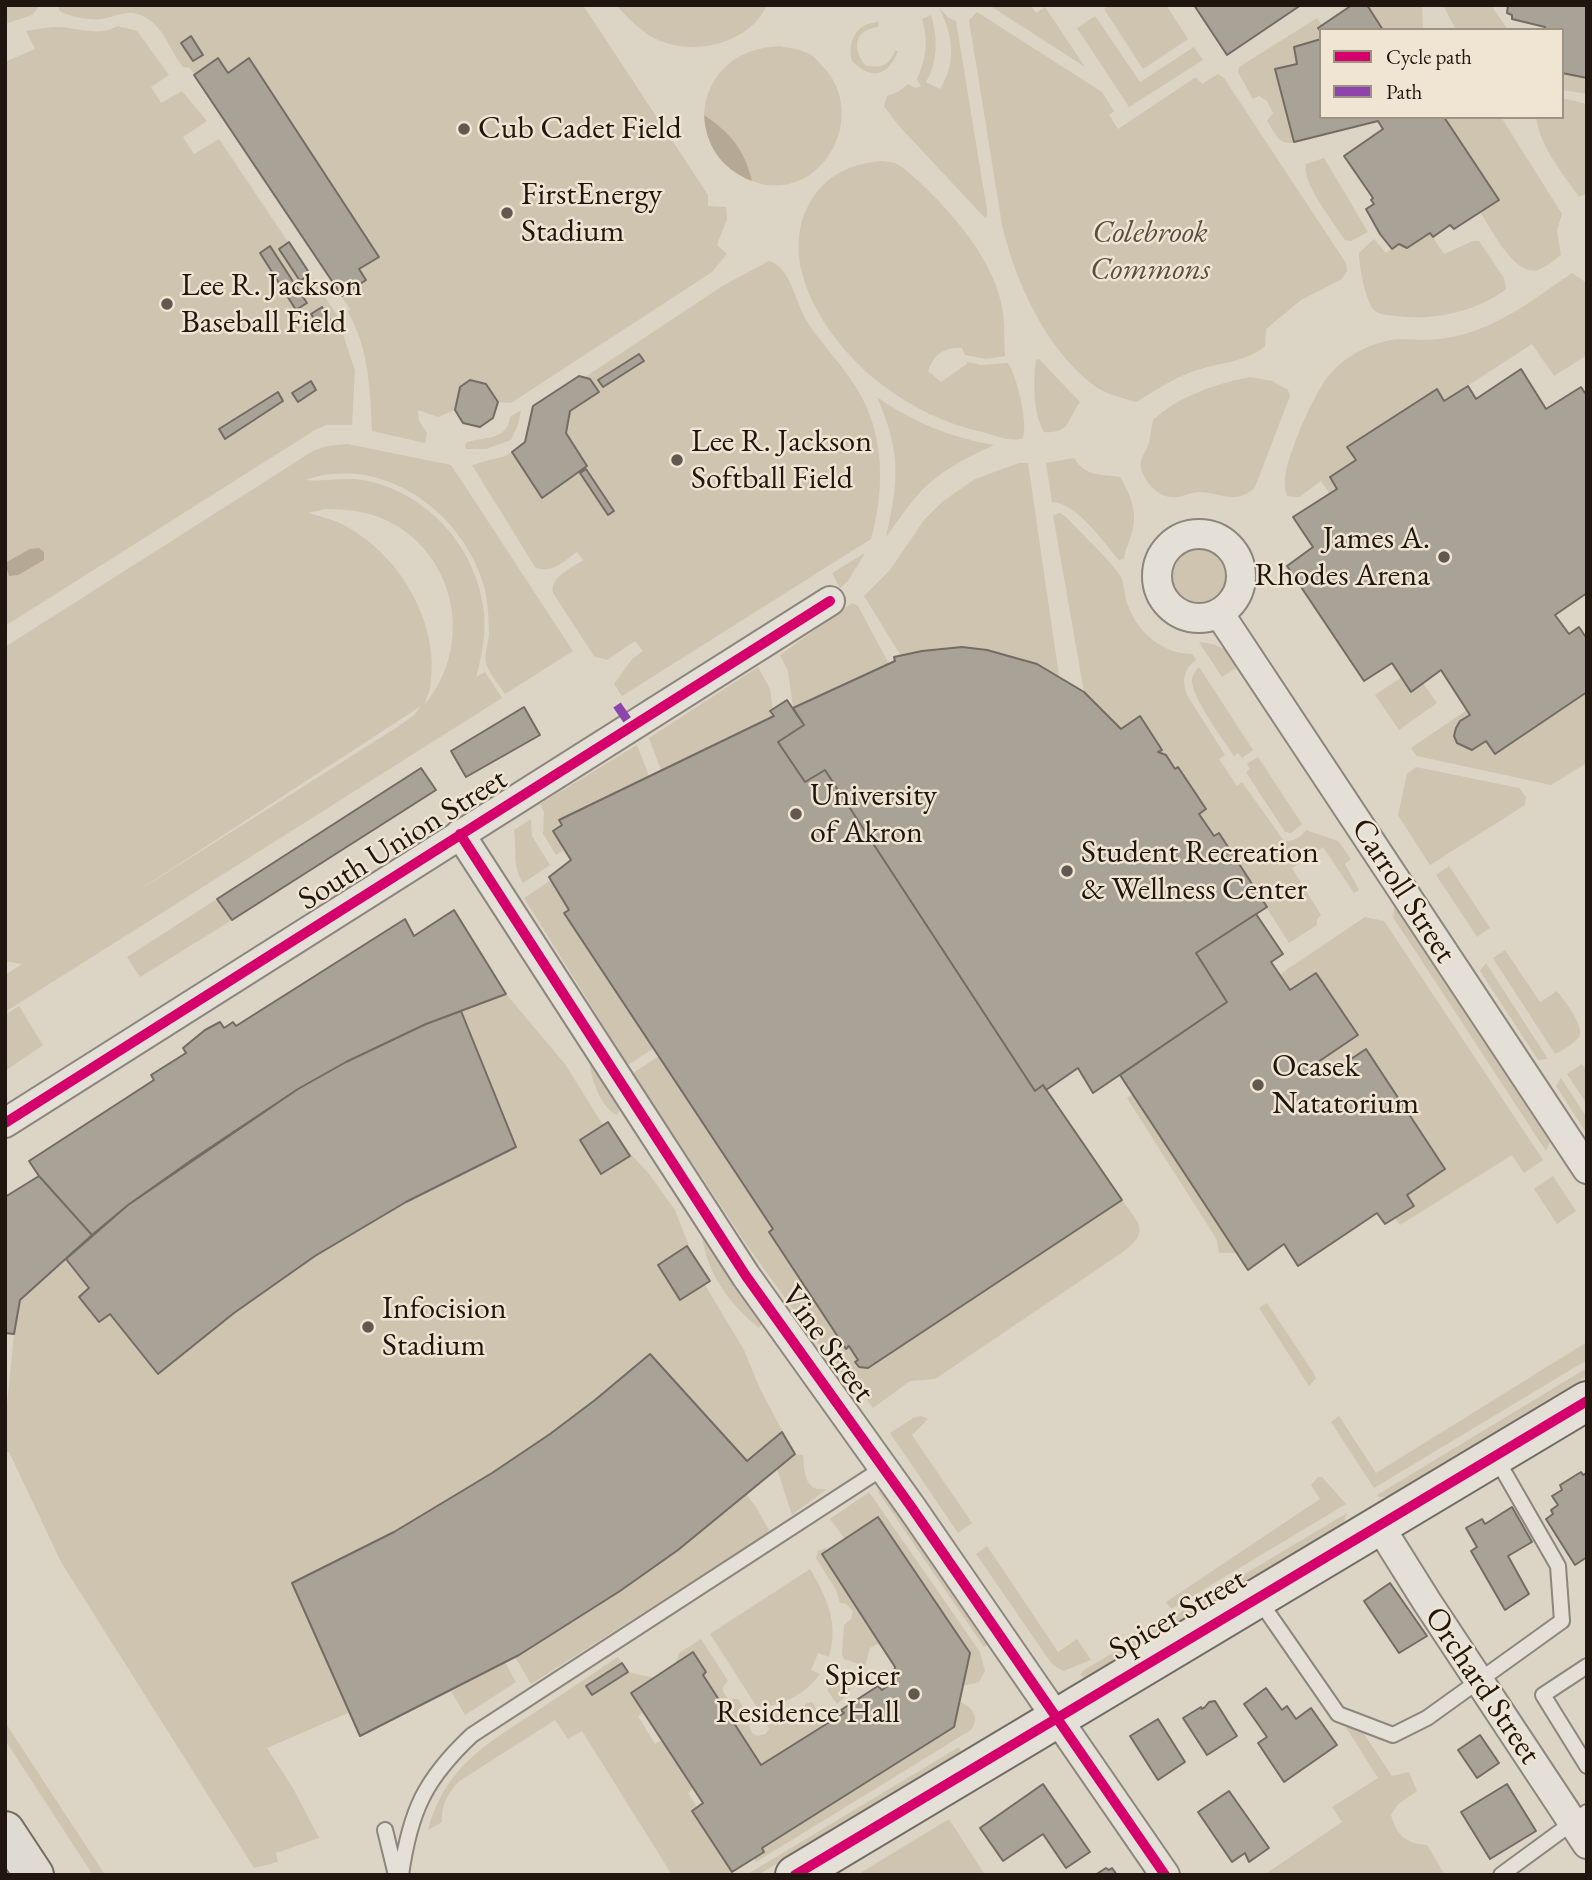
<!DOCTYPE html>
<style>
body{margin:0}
#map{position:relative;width:1592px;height:1880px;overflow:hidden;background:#dcd4c4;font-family:"EB Garamond",serif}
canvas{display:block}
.frame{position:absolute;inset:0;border:7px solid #211510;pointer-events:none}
.legend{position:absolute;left:1319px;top:28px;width:245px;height:91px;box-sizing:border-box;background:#efe5d2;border:2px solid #9d9284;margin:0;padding:9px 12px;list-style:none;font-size:21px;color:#211510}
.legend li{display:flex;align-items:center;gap:14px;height:35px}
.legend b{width:35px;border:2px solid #9d9284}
</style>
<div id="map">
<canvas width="1592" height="1880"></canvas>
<div class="frame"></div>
<ul class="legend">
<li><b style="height:9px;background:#d6006c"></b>Cycle path</li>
<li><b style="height:9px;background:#8e44ad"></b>Path</li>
</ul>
</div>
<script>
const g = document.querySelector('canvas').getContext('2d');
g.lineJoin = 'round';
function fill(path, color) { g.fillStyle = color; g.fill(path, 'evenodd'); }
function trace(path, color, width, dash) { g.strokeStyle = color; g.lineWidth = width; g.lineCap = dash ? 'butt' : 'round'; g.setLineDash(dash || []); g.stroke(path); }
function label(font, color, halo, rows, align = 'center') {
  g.font = font + ' "EB Garamond",serif'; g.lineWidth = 5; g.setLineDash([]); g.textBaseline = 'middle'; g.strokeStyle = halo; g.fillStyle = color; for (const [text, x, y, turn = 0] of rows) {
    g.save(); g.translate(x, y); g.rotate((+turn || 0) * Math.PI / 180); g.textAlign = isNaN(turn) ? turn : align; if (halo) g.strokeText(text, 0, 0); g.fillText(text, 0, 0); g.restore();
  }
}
fill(new Path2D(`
 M5 5H40L32 15 5 24Z
 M59 5H583L708 195V206L726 207 727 219 717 245 727 254 712 272 511 403 498 402 493 418 480 427 463 423 455 410 438 417 418 410 419 421 427 433 425 443 372 431C370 389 369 349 348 312L350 309 190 68 183 67C172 54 166 33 152 22 130 5 122 16 101 19 89 20 67 17 59 10Z
 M616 5H767C749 44 695 56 658 40 642 33 627 17 616 5Z
 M989 5H1031L1036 13 1045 7 1085 67Z
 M1110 5H1166L1188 39 1143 69 1104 9Z
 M1367 5H1422L1423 29 1383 30Z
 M1443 5H1491L1508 30H1456Z
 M939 8 949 18 956 21 987 210V216L985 218 899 126 884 106 887 96 898 92 908 84 915 88 921 86 917 79C926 59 929 41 922 19L931 15C938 37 938 62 926 82L940 89C957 63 953 34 939 8Z
 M977 12 1102 92 1114 111 1109 115 1118 129 1196 77 1202 84 1218 74 1224 78 1346 263 1347 271 1342 279 1301 300 1266 329 1265 346C1245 364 1209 363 1184 375 1167 382 1152 393 1136 402 1123 398 1108 395 1096 387 1047 352 1015 281 1002 225L969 20Z
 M1095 16 1140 82 1194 47 1203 60 1129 107 1077 28Z
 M1317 18 1322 25 1318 28 1321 39 1295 47 1297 64 1275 70 1294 142C1279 147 1275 132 1267 121L1273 113 1267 101 1259 96 1253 99 1238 72 1239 67Z
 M879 22 878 27C854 30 852 48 865 65 880 69 889 66 895 51H898C888 77 871 80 852 61 847 41 856 23 879 22Z
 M117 26 137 31 169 75 151 87 161 103 182 91 207 121 183 137 194 154 219 139 337 315 355 371 352 425H326L315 430 5 626V62L35 49 26 31C37 29 49 27 60 27 78 28 101 37 117 26Z
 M779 46C789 48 801 49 811 55 816 58 821 65 826 70 869 122 817 206 752 181 745 150 730 132 704 115 707 72 738 48 779 46Z
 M1562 73 1587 78V94L1562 90Z
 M1567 99 1587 104V193L1579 197C1562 172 1540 147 1536 117H1562V100Z
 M1444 117H1501L1562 214 1557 230 1561 255C1554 260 1545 268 1537 270 1514 276 1491 228 1480 212L1499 200Z
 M1324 158 1368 232 1351 241 1345 240 1340 233C1330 217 1301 181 1306 164Z
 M882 161 895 163 902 167C941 199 993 255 1002 307 1005 323 1004 340 1005 356L986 359 965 355 962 348C944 347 934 354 928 371L941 382 967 364V362L981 365 1008 363C1017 376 1028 423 1023 438 1010 443 995 435 982 432 945 424 911 407 881 384 829 344 770 260 814 196 830 173 854 163 882 161Z
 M1430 233 1444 254 1473 241H1479L1504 278 1506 289C1476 312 1433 321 1396 316 1389 315 1380 315 1375 311 1365 302 1359 265 1359 253L1374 239 1386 253 1399 244 1407 248Z
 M769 261C790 267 795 300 805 318 820 343 841 363 856 387 885 433 885 489 871 539L622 696 614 684 632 659 643 651 635 641 607 660 594 656 553 593C550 576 571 569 583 560L577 552C564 561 551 575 535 567L472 465 505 456 512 452 525 442 582 379 724 285Z
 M1572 273 1587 283V355L1554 376 1532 344 1444 401 1437 390 1348 447 1356 460 1330 477 1337 489 1330 494 1321 481 1299 497 1287 496C1286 491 1284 485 1285 480 1286 457 1315 390 1331 373 1345 357 1365 346 1386 341 1398 338 1411 340 1423 340 1439 340 1456 337 1471 332 1508 320 1540 295 1572 273Z
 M1039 359 1080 402C1067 420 1070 434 1044 432 1033 414 1033 380 1036 360Z
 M1250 377 1272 381 1288 390 1290 396 1255 487C1238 506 1220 492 1198 492 1189 493 1180 498 1171 497 1157 496 1144 481 1141 468 1139 457 1147 452 1149 442 1151 435 1151 428 1153 420 1181 395 1213 385 1250 377Z
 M877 397C914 423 950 437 994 445 966 458 937 472 916 497 905 509 896 524 886 537 899 480 901 452 877 397Z
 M521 410 518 425 511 440 486 449H466L465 446 467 442C484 437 508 440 510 417Z
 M347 444 451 465 573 651 505 694C499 685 491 676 487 666 483 658 488 644 489 635 489 619 488 602 484 586 463 512 382 453 305 480 324 482 347 476 368 481 430 495 478 550 484 613 486 635 482 656 476 677L485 672 502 698 5 1012V975L22 964 5 961V647L313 451 327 446ZM325 509C350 509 375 512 397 526 459 564 471 649 425 704 425 700 429 694 430 689 441 627 403 559 349 528 336 520 322 517 308 513ZM421 706 414 715 399 726 130 896Z
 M1074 458C1086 477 1100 474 1120 477 1130 493 1138 513 1132 532 1130 541 1125 549 1124 559L1119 560C1103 542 1077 503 1052 502L1046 463Z
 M1019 463H1028L1059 676 1037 664 987 650 901 656 864 596 890 570 924 520 942 502 975 479Z
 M1060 513 1065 516C1076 528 1115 565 1121 577 1125 586 1124 598 1129 608 1139 634 1164 654 1192 654L1196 660C1183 670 1182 680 1187 695L1225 755 1219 759 1237 786 1242 782 1284 841C1294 842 1301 837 1306 830L1338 841 1351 859 1345 864 1359 890 1354 893 1323 847 1292 868 1321 915 1317 919V925L1289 943 1219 833 1214 836 1199 814 1205 809 1179 767 1175 769 1166 756 1159 752 1162 749 1141 717 1121 729 1084 692 1053 515Z
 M1172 575a30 30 0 1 1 60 0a30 30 0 1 1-60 0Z
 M865 553 848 581 840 588 832 573Z
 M852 603 858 606 889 664 793 708 788 671 780 655Z
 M1199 642C1215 643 1235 650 1236 668L1222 677Z
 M758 667 770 689 773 710 771 712 773 716 661 770 649 738Z
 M1199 667 1253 750 1242 758 1238 753 1234 756C1223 739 1194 701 1192 682 1192 675 1195 671 1199 667Z
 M1402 677 1411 692 1423 683 1437 703 1399 730 1375 695Z
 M1587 692V763L1551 785 1417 756 1411 748 1467 710 1470 715 1454 736 1457 743 1472 750 1486 741 1496 754Z
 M637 745 649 776 559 820 562 825 553 832 564 850 556 855 543 834 544 812 540 804Z
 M1258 757 1302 824 1291 833 1285 832 1246 772 1250 769 1247 764Z
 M1416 767 1519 788 1526 797 1525 805 1430 865 1398 815 1407 774Z
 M531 819 532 836 550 865 523 883C512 866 517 849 514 830Z
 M1449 866 1490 928 1477 937 1436 875Z
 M551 880 654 1048 628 1065 524 898Z
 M217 899 232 920 140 977 127 957Z
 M1395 905 1550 1142 1546 1151 1393 917Z
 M454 910 506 994 565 1064 603 1125 608 1122 627 1150 650 1175 675 1210 693 1256 710 1281 705 1285 744 1350 760 1389 795 1454 803 1455C804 1472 805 1493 827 1489L792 1515 777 1469 747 1495 756 1507 770 1532 531 1684 515 1657 505 1662 516 1682 465 1715 451 1691 360 1736 350 1712 267 1748 294 1790 319 1838 276 1853 278 1862 254 1868 61 1562 9 1452H5V1425L14 1334 5 1197 38 1176 29 1161 153 1080 151 1075 186 1053 183 1048 197 1035 220 1022 224 1028 233 1022 237 1025 405 919 414 936Z
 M1365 917 1384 921 1543 1160 1524 1173 1512 1155 1400 1225 1395 1218 1414 1206 1407 1195 1445 1169 1366 1049 1327 1075 1318 1062 1358 1034 1316 973 1290 990 1279 975Z
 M1505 950 1540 1002 1557 991C1564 1000 1585 1026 1579 1037 1574 1044 1562 1050 1555 1054L1493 958Z
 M1486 963 1548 1059 1538 1060 1480 971Z
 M19 1006 43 1045 5 1071V1015Z
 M659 1056 773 1229 769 1232 846 1349 849 1346 858 1360 856 1362 859 1367 868 1368 1122 1200C1139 1224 1151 1231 1123 1252L935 1379 910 1381 873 1408 855 1384 849 1387 746 1244 633 1073Z
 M593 1062 622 1106 617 1115C602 1109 592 1081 590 1066Z
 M1582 1064 1587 1071V1104L1567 1074Z
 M1561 1078 1587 1118V1134L1556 1086Z
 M1133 1094 1237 1253H1219L1217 1240 1127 1098Z
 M1553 1176 1576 1211 1557 1224 1534 1189Z
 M701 1226 766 1320 759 1328C727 1302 703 1268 701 1226Z
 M1267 1303 1313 1372 1316 1378 1309 1386 1259 1308Z
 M1587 1342V1360L1374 1488 1331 1422 1339 1416 1376 1473Z
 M1587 1368V1376L1386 1497H1379L1377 1495Z
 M921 1416 928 1419 912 1435 972 1523 958 1533 890 1433 913 1418Z
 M1318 1477H1322L1346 1504 1171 1609 1166 1602 1320 1499 1311 1485Z
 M877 1490 886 1492 989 1643 984 1647Z
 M869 1492 980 1652 985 1671 979 1682 963 1686 970 1653 879 1517 845 1539 830 1519Z
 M1347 1513 1343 1524 1086 1679 1080 1675 1084 1670Z
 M987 1546 1058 1652 1077 1639 1091 1660 1063 1671 1052 1664 976 1554Z
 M825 1548 828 1550 822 1555 880 1643 870 1648 865 1666 844 1659 842 1655 844 1625 851 1619 853 1611 846 1604 840 1603 836 1590 816 1558 818 1551Z
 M810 1569C827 1597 839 1624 829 1657L818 1653 811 1670 820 1674C804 1695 783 1706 757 1707L710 1634Z
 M701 1639 728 1681 723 1687V1691L728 1699H738L749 1716 754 1717 749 1726 752 1733 758 1736 765 1734 769 1729 763 1716 785 1713 790 1717H798L804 1712 805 1704 812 1702 826 1724 761 1765 703 1675 706 1672 676 1663 679 1653Z
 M618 1657 622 1663 586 1686 592 1695 628 1672 654 1678 632 1692 644 1712 638 1716 655 1744 662 1740 693 1789 688 1793 697 1807 692 1811 732 1872 728 1875H672L582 1731 568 1739 555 1720 458 1782C447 1795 441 1805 442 1822L428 1830C444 1768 487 1743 537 1711 564 1693 591 1675 618 1657Z
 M834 1677 854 1681 848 1694 837 1704 827 1690Z
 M959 1702C973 1706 980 1718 971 1730L756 1862 754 1858 764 1852 762 1848 953 1728Z
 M5 1722 105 1875H93L5 1740Z
 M1356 1722 1392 1776 1409 1772 1417 1791 1398 1804 1391 1815C1396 1835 1407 1844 1427 1845L1445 1875H1264L1342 1822 1332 1807 1378 1778 1344 1724Z
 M959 1747 961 1751 758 1875H746Z
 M949 1819 985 1875H857Z`), '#cfc4af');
fill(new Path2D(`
 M704 115C730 132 745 150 752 181 722 169 706 147 704 115Z
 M39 548 44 552V560L18 575 9 576 5 563 30 549Z`), '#b5a894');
const building = new Path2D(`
 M1194 5H1301L1227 55Z
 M1352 5H1367L1383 30H1321V32L1318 28Z
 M1508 5H1587V78L1562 73V30H1545V27L1512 19V15L1507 13Z
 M191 36 203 55 193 61 181 43Z
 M1321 39V117H1444L1499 200 1454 229 1450 225 1433 237 1430 233 1407 248 1399 244 1392 249 1380 234 1366 209 1374 204 1371 200 1373 198 1344 156 1383 129 1378 121 1294 142 1275 69 1297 64 1294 47Z
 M218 58 228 73 249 58 379 257 359 269 366 280 342 296 194 75Z
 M289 242 310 274 300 281 279 249Z
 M270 246 307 303 296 310 260 253Z
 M322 307 334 327 324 334 311 314Z
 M639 354 644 361 603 387 598 380Z
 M1521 369 1546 409 1581 387 1587 396V593L1555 615 1569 634 1579 627 1587 639V692L1495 754 1486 741 1472 750 1457 743 1454 736 1456 728 1460 721 1470 715 1441 670 1411 692 1392 663 1364 681 1287 566 1313 547 1293 517 1337 489 1330 477 1356 460 1347 447 1437 389 1444 401 1468 386 1476 399Z
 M579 376 590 379 599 392 570 411 566 433 587 466 542 498 512 452 525 442 533 406Z
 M470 380 486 384 498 402 493 418 480 427 463 423 455 410 460 387Z
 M311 381 316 390 298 402 292 393Z
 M278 392 283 401 225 439 219 429Z
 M586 469 614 511 608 515 580 473Z
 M962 647 987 650 1037 664 1084 692 1121 729 1140 716 1162 750 1158 752 1166 755 1175 769 1178 767 1206 809 1199 814 1214 836 1219 833 1267 907 1196 953 1227 1002 1093 1093 1078 1068 1046 1090 1043 1085 1035 1091 825 770 805 782 778 742 804 725 793 708 895 661 894 657 922 651Z
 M787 700 804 725 778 742 805 782 825 770 1035 1091 1043 1085 1122 1200 868 1368 859 1367 855 1362 858 1360 849 1346 846 1349 769 1232 773 1229 564 913 569 910 549 877 571 860 553 831 562 825 559 820 774 716 770 711Z
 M524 707 540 735 466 777 451 751Z
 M421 768 436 790 232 920 217 899Z
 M454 910 506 994 426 1024 346 1062 298 1089 193 1159 128 1205 92 1235 39 1176 29 1161 154 1080 151 1075 186 1053 183 1048 205 1030 220 1022 224 1028 233 1022 236 1026 405 919 414 936Z
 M1256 914 1283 954 1271 962 1290 990 1316 973 1358 1035 1318 1062 1327 1075 1366 1049 1445 1169 1407 1195 1414 1206 1385 1224 1377 1213 1298 1266 1284 1244 1248 1270 1120 1075 1227 1002 1196 953Z
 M461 1011 516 1147 406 1202 315 1256 234 1313 158 1374 110 1314 99 1322 79 1297 89 1288 66 1259 128 1205 298 1089 346 1062 426 1024Z
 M608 1122 630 1156 601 1174 580 1140Z
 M39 1176 92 1235 20 1300 14 1334 5 1333V1197Z
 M687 1246 710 1281 680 1300 658 1265Z
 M650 1354 747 1461 782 1432 795 1454 678 1550 620 1591 519 1655 360 1736 292 1583 394 1532 492 1473 550 1434 595 1400Z
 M1581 1472 1583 1475 1587 1473V1557L1575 1565 1546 1519 1553 1514 1551 1510 1558 1505 1552 1496 1562 1490 1560 1485Z
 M1512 1507 1532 1542 1508 1556 1529 1594 1505 1610 1471 1551 1477 1547 1466 1528 1482 1519 1485 1524Z
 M878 1517 970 1653 954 1727 762 1848 764 1852 732 1872 692 1811 703 1803 631 1693 693 1652 706 1672 703 1675 761 1765 844 1713 841 1710 878 1686 882 1690 892 1683 895 1667 822 1554Z
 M1390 1583 1427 1636 1399 1653 1364 1601Z
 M622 1663 628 1672 592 1695 586 1686Z
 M1266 1688 1282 1710 1287 1706 1296 1719 1311 1708 1337 1745 1284 1782 1258 1743 1267 1737 1244 1704Z
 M1215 1701 1237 1736 1207 1755 1183 1718 1201 1707 1202 1709 1205 1707 1209 1702Z
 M1158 1719 1185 1762 1158 1780 1130 1736Z
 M1480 1735 1499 1763 1477 1778 1458 1750Z
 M1043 1784 1090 1852 1066 1868 1043 1834 1003 1861 980 1828Z
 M1507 1784 1536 1831 1490 1859 1461 1812Z
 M1229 1791 1269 1848 1249 1862 1245 1853 1232 1862 1198 1812Z
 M1106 1868 1109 1870 1112 1868 1117 1875H1095Z`);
fill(building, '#a8a297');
trace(building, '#726c64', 2);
const lane = new Path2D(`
 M1259 1600 1338 1714 1393 1735 1427 1718 1562 1621 1558 1566 1496 1458
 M1587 1666 1543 1695 1587 1766
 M385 1830 396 1875
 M401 1875C410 1811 425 1779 472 1735L883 1468
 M1501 1875 1587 1812`);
const street = new Path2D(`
 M1157 576a42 42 0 1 1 84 0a42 42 0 1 1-84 0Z
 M1219 613 1587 1169
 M460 834 746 1276 912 1508 1165 1875
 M5 1123 830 601
 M1380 1527 1427 1602 1587 1844`);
const secondary = new Path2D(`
 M795 1875C1058 1716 1324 1561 1587 1401`);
const primary = new Path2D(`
 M5 1831 34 1875`);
trace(lane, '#8c867c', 18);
trace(street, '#8c867c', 32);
trace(secondary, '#726c64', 42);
trace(primary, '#726c64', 42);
trace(lane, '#e4e0d8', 14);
trace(street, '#e4e0d8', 28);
trace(secondary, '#e4e0d8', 38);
trace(primary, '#dfdbd2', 38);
trace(new Path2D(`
 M617 705 632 727`), '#8e44ad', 9, [18, 9]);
trace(new Path2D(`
 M460 834 746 1276 912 1508 1165 1875
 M5 1123 830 601
 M795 1875C1058 1716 1324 1561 1587 1401`), '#d6006c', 10);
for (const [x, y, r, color] of [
 [464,129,7,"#62584f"],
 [507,213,7,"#62584f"],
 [167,304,7,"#62584f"],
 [677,460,7,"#62584f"],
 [1444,557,7,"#62584f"],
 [796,814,7,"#62584f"],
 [1067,871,7,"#62584f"],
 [1258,1085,7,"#62584f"],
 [368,1327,7,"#62584f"],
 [914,1694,7,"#62584f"]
]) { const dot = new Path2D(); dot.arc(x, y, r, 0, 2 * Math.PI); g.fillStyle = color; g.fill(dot); trace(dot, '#efe5d2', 2.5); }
label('32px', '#211510', '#efe5d2', [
 ["Cub Cadet Field",478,129],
 ["FirstEnergy",521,195],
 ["Stadium",521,232],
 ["Lee R. Jackson",181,286],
 ["Baseball Field",181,323],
 ["Lee R. Jackson",691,442],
 ["Softball Field",691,479],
 ["James A.",1430,539,"right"],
 ["Rhodes Arena",1430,576,"right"],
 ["University",810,796],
 ["of Akron",810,833],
 ["Student Recreation",1081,853],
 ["& Wellness Center",1081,890],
 ["Ocasek",1272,1067],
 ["Natatorium",1272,1104],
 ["Infocision",382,1309],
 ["Stadium",382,1346],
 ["Spicer",900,1676,"right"],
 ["Residence Hall",900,1713,"right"]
], 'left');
label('italic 32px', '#5a4d41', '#efe5d2', [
 ["Colebrook",1150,233],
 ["Commons",1150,270]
]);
label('32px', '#211510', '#efe5d2', [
 ["South Union Street",403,840,-32],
 ["Carroll Street",1403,891,57],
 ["Vine Street",827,1344,54],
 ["Spicer Street",1178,1615,-30],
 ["Orchard Street",1482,1686,56]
]);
</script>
